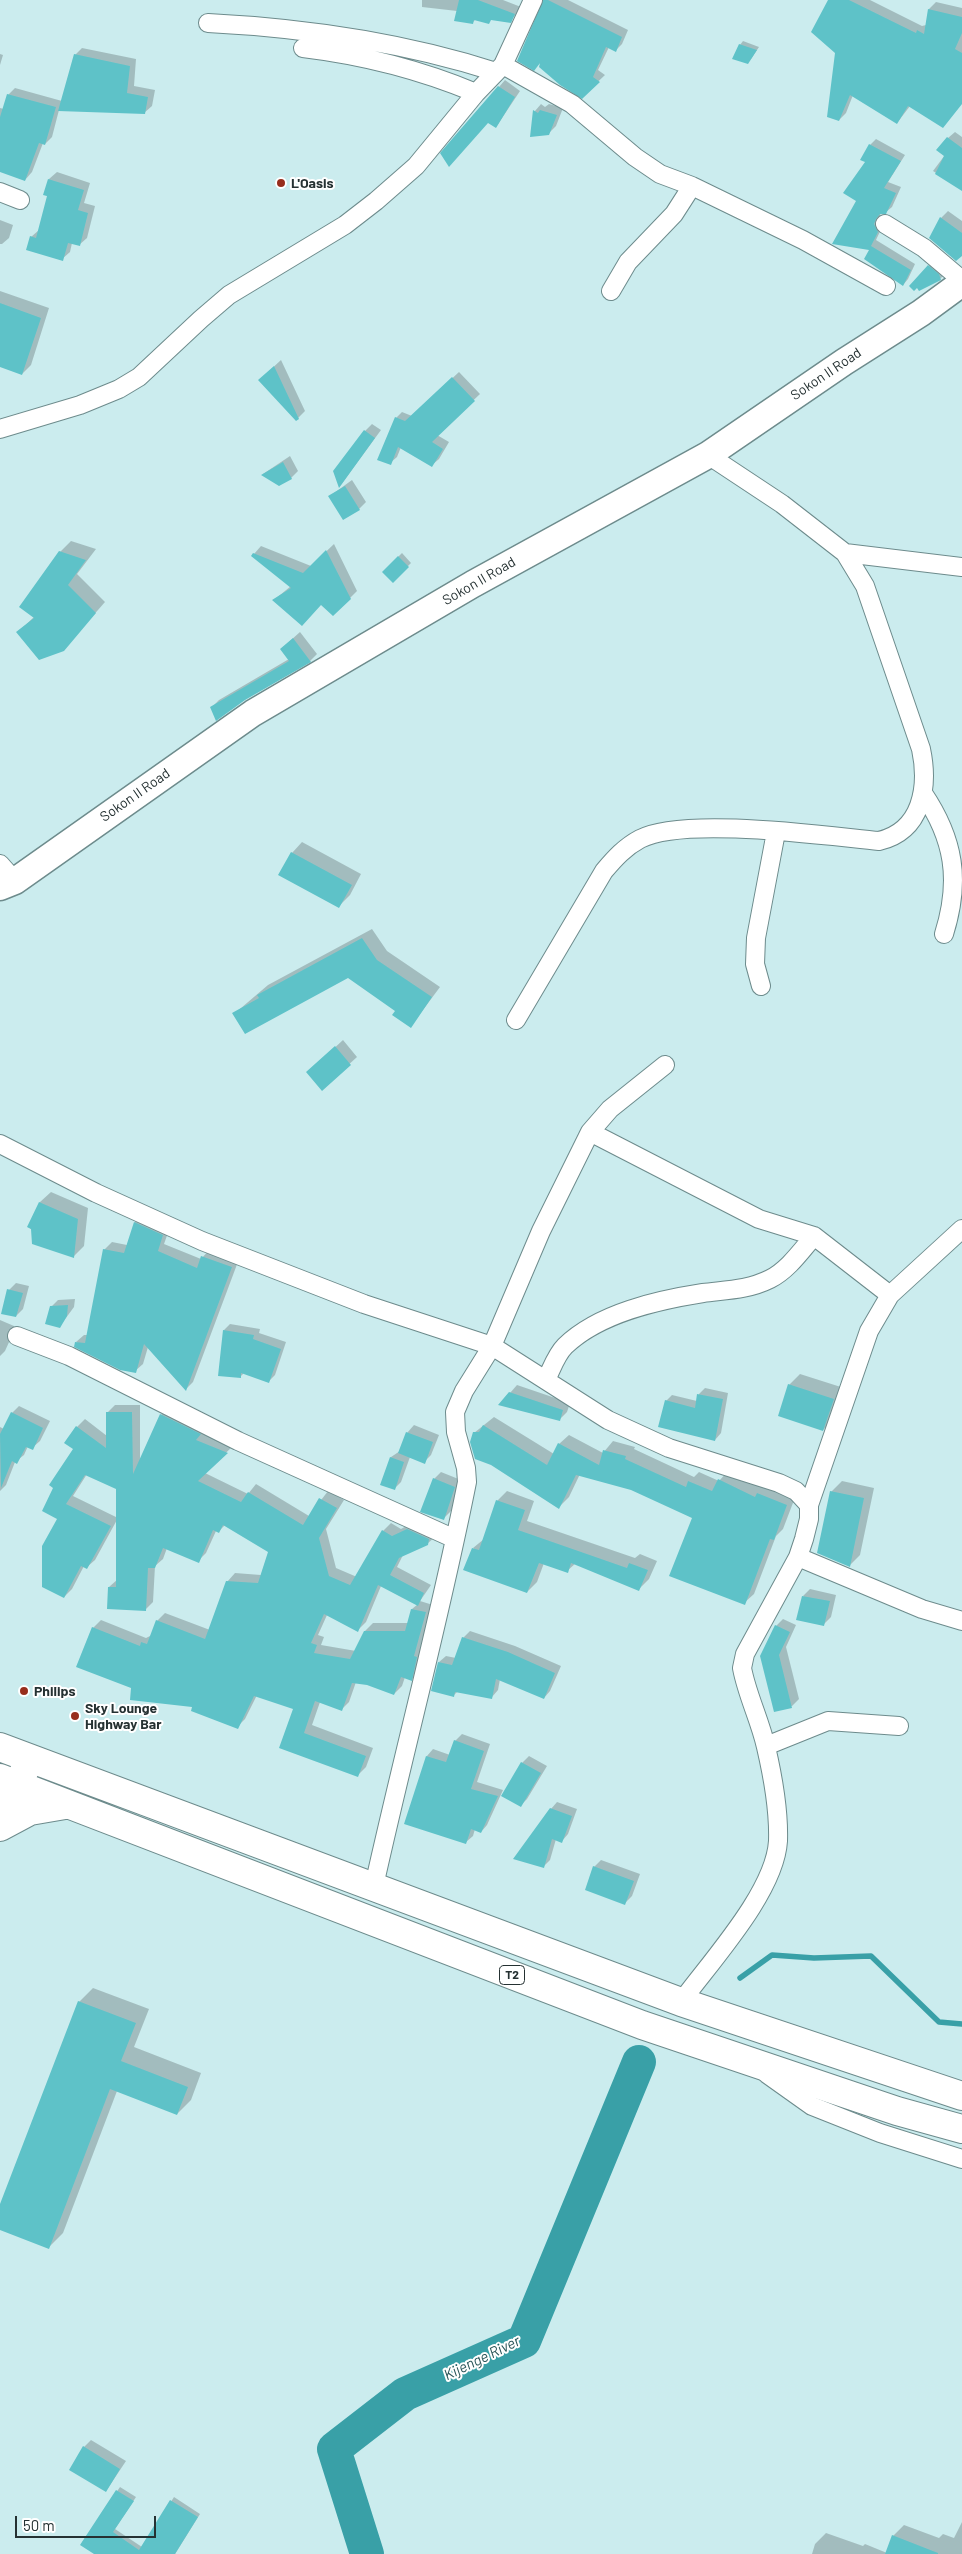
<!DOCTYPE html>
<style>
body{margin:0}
#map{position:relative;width:962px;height:2554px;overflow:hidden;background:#cbecee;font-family:Barlow,sans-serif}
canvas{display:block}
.scale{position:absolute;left:15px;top:2516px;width:141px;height:22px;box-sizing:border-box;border:2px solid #253132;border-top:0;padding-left:6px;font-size:15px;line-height:18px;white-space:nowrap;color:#253132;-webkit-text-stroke:4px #fff;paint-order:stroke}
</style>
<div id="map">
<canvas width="962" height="2554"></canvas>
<div class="scale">50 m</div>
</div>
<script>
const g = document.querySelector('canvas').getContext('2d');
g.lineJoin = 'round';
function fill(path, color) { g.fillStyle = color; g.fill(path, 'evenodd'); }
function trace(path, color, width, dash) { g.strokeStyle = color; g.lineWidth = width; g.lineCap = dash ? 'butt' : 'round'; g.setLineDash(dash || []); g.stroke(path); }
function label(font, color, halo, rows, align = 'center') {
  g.font = font + ' Barlow,sans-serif'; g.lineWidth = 4; g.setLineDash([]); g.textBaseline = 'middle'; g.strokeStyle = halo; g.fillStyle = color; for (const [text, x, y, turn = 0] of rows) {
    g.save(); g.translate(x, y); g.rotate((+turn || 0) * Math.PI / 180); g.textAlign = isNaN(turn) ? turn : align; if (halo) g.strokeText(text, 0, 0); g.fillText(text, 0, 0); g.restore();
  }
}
fill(new Path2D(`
 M422 0H503L521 7 510 22 492 19H476L473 22 457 11 422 7Z
 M544 0H568L628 30 622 44 616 50 609 47 598 70 605 75 582 97 541 62 534 69Z
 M829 0H870L922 26 926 25 929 9 936 2 962 8V104L910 106 897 123 853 95 846 113 839 120 836 52Z
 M743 41 759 47 751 59 740 45Z
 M82 48 136 59 134 86 155 90 152 106 144 113 59 110 52 137 45 144 43 143 32 172 25 180 0 171V108L4 109 8 95 15 88 62 101 75 55Z
 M0 54 3 55 0 65Z
 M505 80 520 91 496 127 489 122 499 87Z
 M541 104 545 107 549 104 563 108 556 126 548 134 531 136 535 111Z
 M955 132 962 137V189L933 171 945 155 948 138Z
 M876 139 905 155 888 182 901 187 892 207 886 212 881 213 879 218 883 225 876 240 915 264 908 279 903 285 871 249 858 201 870 145Z
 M57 172 90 183 84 203 95 206 87 238 79 245 72 243 70 252 62 259 31 237 39 230 48 196 45 195 49 179Z
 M948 211 962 221V255L941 218Z
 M0 220 13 225 9 238 2 244H0Z
 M936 259 947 272 940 279 929 266Z
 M0 291 49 308 31 365 22 374 0 366Z
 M281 360 305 411 298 418 267 373Z
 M459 372 480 394 437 435 449 442 439 459 432 465 401 447 397 457 390 463 396 418 402 412 412 416Z
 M372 424 381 430 340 486 365 431Z
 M290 456 298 471 291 478 263 474Z
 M352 480 366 502 359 509 330 496Z
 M71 541 96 549 77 574 105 602 63 650 18 632 34 617 60 552Z
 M334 544 357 591 333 615 321 603 274 600 291 586 254 554 261 546 311 566Z
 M402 553 411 563 393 581 383 572Z
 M300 632 317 654 310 661 245 699 212 707 219 700 289 659 281 649Z
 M302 842 361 874 350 895 339 906 292 853Z
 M372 929 387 951 440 987 411 1026 397 1011 348 976 234 1014 268 985Z
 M343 1040 357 1057 322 1089 315 1066Z
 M51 1192 88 1208 84 1246 73 1257 28 1227 40 1202Z
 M142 1215 170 1227 164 1244 201 1259 210 1249 239 1259 193 1382 186 1389 148 1347 143 1364 135 1371 76 1342 84 1335H88L104 1250 112 1242 127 1245 135 1222Z
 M16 1283 29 1286 23 1309 16 1316 9 1290Z
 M75 1299 74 1307 60 1326 51 1307 58 1300Z
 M0 1320 14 1326V1331L5 1351 0 1356Z
 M230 1324 260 1329 259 1333 286 1342 275 1375 268 1382 244 1373 240 1377 224 1330Z
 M800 1374 844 1388 834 1419 823 1430 789 1385Z
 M517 1385 570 1403 567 1412 560 1419 510 1393Z
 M705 1388 728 1393 721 1433 715 1440 666 1401 672 1395 697 1401 699 1394Z
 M115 1405H140V1461L161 1415 169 1407 234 1445 205 1473 248 1494 256 1484 309 1516 328 1491 344 1500 326 1529 336 1568 357 1577 383 1531 391 1523 401 1529 415 1521 436 1536 427 1544 403 1555 397 1567 431 1585 420 1601 433 1605 419 1672 411 1680 405 1677 402 1686 394 1694 367 1684 356 1682 349 1702 341 1710 320 1702 312 1725 373 1748 366 1767 358 1775 280 1747 295 1708 257 1695 245 1719 237 1727 194 1706 133 1688 93 1628 101 1620 146 1638 152 1635 157 1621 165 1613 210 1630 227 1582 235 1573 261 1575 269 1551 225 1525 218 1532 216 1531 206 1553 198 1561 167 1548 163 1559 155 1566 153 1602 145 1610 109 1587 118 1579V1488L87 1474 73 1496 118 1518 95 1560 87 1567 84 1566 72 1589 64 1597 59 1518 75 1449 77 1427 85 1419 107 1436V1413ZM381 1586 418 1604 412 1609 409 1623H373L365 1631 356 1651 321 1645 324 1637 318 1635 327 1615 358 1630 366 1622Z
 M19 1406 50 1421 40 1441 32 1448 28 1446 24 1455 15 1462 6 1485 0 1491V1427L4 1429 12 1413Z
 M494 1417 554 1454 559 1444 569 1435 603 1453 613 1441 635 1447 634 1449 694 1477 699 1472 719 1481 729 1470 796 1495 783 1529 776 1536 754 1594 744 1603 693 1518 632 1488 580 1474 569 1497 559 1507 474 1433Z
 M414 1425 439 1435 431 1455 424 1462 410 1457 401 1482 394 1489 382 1485 391 1457 400 1451 407 1433Z
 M441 1472 461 1480 451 1511 444 1518 434 1479Z
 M842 1481 874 1488 860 1555 849 1566 831 1492Z
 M507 1491 534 1501 527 1521 635 1558 640 1554 657 1561 649 1579 639 1589 576 1563 567 1571 544 1563 537 1582 527 1592 473 1548 484 1539 497 1501Z
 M810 1589 836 1595 831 1617 824 1624 803 1596Z
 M783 1619 796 1625 786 1647 799 1699 792 1706 775 1710 776 1626Z
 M470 1631 515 1646 561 1666 550 1691 544 1698 500 1679 498 1690 492 1697 458 1691 453 1696 439 1662 446 1656 456 1658 463 1638Z
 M462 1734 490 1744 477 1782 503 1790 487 1825 481 1832 475 1829 473 1836 466 1842 405 1823 427 1756 433 1749 450 1755 455 1741Z
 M529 1756 547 1766 527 1799 520 1806 522 1763Z
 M557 1802 577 1809 568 1834 562 1841 556 1839 550 1860 544 1866 551 1809Z
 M601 1860 640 1874 632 1896 625 1903 594 1867Z
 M93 1988 149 2009 134 2047 201 2073 191 2100 177 2114 117 2091 63 2233 49 2247 0 2229V2208L79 2002Z
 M91 2440 126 2461 106 2491 84 2447Z
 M120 2487 136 2497 115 2529 142 2547 174 2497 200 2514 175 2554H96L81 2544Z
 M962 2522V2554H812L815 2544 826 2533 863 2546 865 2544 887 2553 893 2536 904 2525 939 2538 943 2534 954 2538Z`), '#0003');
trace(new Path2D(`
 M740 1978 772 1955 814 1958 871 1956 939 2022 962 2024`), '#39a0a7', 5.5);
trace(new Path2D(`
 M367 2554 334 2449 405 2394 524 2341 639 2062`), '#39a0a7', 34);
fill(new Path2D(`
 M459 0H478L515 14 511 23 491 20 489 24 474 20 473 24 454 21Z
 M543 0H548L622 37 616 52 606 47 593 77 600 82 582 99 560 85 539 67 540 63 534 71 517 61Z
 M828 0H849L916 33 917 30 924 34 928 9 962 17V33L955 49 962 53V104L943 128 908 106 897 124 850 95 839 121 827 117 835 53 811 32Z
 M739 44 757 50 748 64 732 59Z
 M74 54 130 66 127 93 148 97 145 114 58 111Z
 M498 86 515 97 496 128 488 123 449 167 440 153Z
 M7 94 56 107 45 145 39 143 25 181 0 172V117Z
 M533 110 538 113 540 110 557 115 549 135 530 137Z
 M947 137 962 148V191L935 174 944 156 936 150Z
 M869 144 901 161 884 188 896 193 886 214H880L876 219 874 224 878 232 871 246 911 270 903 286 864 259 869 250 832 244 856 201 843 193 865 162 860 160Z
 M48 179 84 190 78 210 88 213 80 246 68 243 63 261 26 250 30 236 36 238 47 196 43 195Z
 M940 217 962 233V256L956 261 929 238Z
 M928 265 939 274 941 280 919 291 917 288 914 291 909 286Z
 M0 303 41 318 22 375 0 367Z
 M274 366 299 419 296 421 258 380Z
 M452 377 475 401 432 442 443 449 432 467 398 447 391 465 377 460 395 417 405 421Z
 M364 430 375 438 339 488 333 471Z
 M283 462 292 479 279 486 261 475Z
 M345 486 360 510 343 520 328 496Z
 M326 550 351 599 333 616 321 605 302 626 272 600 291 588 251 556 253 553 303 573Z
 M59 551 86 560 68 585 96 613 64 651 39 660 16 632 34 618 19 607Z
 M398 556 409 567 393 583 382 572Z
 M293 638 311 662 245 700 216 721 210 707 289 661 280 649Z
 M291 852 352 885 339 908 278 875Z
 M362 938 377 960 432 997 411 1028 392 1015 395 1011 348 978 245 1034 232 1013 259 998 257 995Z
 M335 1046 351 1065 322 1091 306 1072Z
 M39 1202 78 1219 74 1258 32 1244 31 1229 27 1227Z
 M134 1222 163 1235 158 1251 197 1268 201 1256 232 1267 186 1391 144 1344 136 1373 120 1370 74 1347 75 1342 85 1343 103 1249 124 1253Z
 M7 1289 23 1293 16 1317 1 1314Z
 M68 1305 67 1316 60 1328 45 1324 50 1306Z
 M223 1330 254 1335 253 1339 281 1349 269 1383 241 1373V1378L218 1376Z
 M788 1384 834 1399 823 1431 778 1416Z
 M509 1392 563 1410 560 1421 498 1405Z
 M697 1394 723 1399 715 1441 658 1427 665 1400 695 1408Z
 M11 1412 43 1428 33 1450 26 1447 17 1464 12 1461 1 1488 0 1434Z
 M106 1412H132L133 1474 160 1414 201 1434 196 1440 228 1453 198 1481 241 1502 248 1492 303 1525 319 1498 337 1508 319 1538 329 1576 350 1585 382 1530 392 1536 407 1529 429 1539 428 1545 399 1558 390 1575 424 1593 418 1606 378 1585 358 1632 324 1614 311 1643 317 1645 314 1653 350 1659 364 1631H405L411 1609 426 1612 414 1656 417 1657 412 1681 401 1677 394 1695 367 1685 352 1683 342 1711 315 1701 304 1733 366 1756 358 1777 279 1748 293 1709 254 1696 238 1729 191 1711 192 1707 130 1700 131 1688 76 1667 92 1627 140 1646 141 1642 147 1644 156 1620 205 1639 226 1581 258 1583 268 1552 223 1525 219 1533 213 1530 199 1563 163 1548 155 1568H148L146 1611 107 1609 108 1587H116V1489L85 1475 66 1504 111 1526 87 1569 81 1566 64 1598 42 1587V1546L57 1519 42 1511 53 1488 49 1485 73 1449 64 1443 76 1426 106 1448Z
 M483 1425 547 1465 558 1443 599 1465 603 1450 626 1456 625 1459 686 1487 688 1481 712 1491 718 1479 755 1497 757 1493 787 1505 774 1540 770 1539 745 1605 669 1576 692 1518 631 1490 576 1475 559 1509 491 1465 475 1459 470 1442 473 1432H479Z
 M406 1432 433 1442 425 1464 398 1453Z
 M390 1457 404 1462 395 1490 380 1485Z
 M433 1478 455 1487 444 1520 420 1512Z
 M830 1491 864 1498 850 1567 817 1553Z
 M496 1500 525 1510 518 1530 627 1568 629 1563 648 1570 639 1591 571 1563 568 1573 539 1563 527 1593 463 1570 472 1548 479 1550Z
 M802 1596 830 1601 824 1626 796 1620Z
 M775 1625 790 1632 779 1655 792 1708 774 1712 760 1656Z
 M462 1637 508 1652 555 1673 544 1699 496 1679 492 1699 455 1692 454 1697 431 1691 438 1662 452 1665Z
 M454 1740 484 1751 471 1789 498 1796 481 1833 471 1829 466 1844 404 1824 426 1756 446 1762Z
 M521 1762 541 1773 521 1807 501 1796Z
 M550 1808 572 1816 562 1843 552 1839 544 1868 513 1859Z
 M593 1866 634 1881 625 1905 585 1890Z
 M78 2001 136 2023 121 2061 188 2087 177 2115 110 2089 49 2249 0 2230V2204Z
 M83 2446 120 2469 106 2492 69 2470Z
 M116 2490 134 2501 113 2532 139 2550 170 2500 198 2517 175 2554H94L80 2545Z
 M892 2535 938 2553V2554H885Z`), '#5ec2c8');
const street = new Path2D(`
 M208 23C305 28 403 42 496 72
 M303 48C361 55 421 70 476 93
 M503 65 572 104 635 157 660 174 692 186 803 240 886 286
 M0 192 20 200
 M885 224 924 248 962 280
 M611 291 628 262 674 214 692 186
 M0 429 80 405 119 389 139 377 201 319 229 295 345 225 376 201 416 166 476 93 503 65 533 0
 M845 553 962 567
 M923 793C954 839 961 880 944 934
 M0 864 15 881
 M761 986 755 964 756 938 776 832
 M516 1020 604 871C615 858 625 847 640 839 683 816 826 836 879 841 922 831 929 787 921 749L865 586 845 553 782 504 708 455
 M590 1132 759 1219 814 1236 890 1295
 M0 1144 96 1193 202 1241 364 1304 492 1346 608 1420 669 1448 779 1483 796 1491 809 1505V1519L804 1539 798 1557 745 1654 742 1668C747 1695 760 1720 766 1747 773 1777 779 1810 778 1841 775 1892 711 1961 681 2002
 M17 1336 69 1356 238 1441 455 1539
 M546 1380C552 1368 556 1355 565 1346 599 1313 658 1300 703 1293 726 1290 748 1290 770 1279 788 1270 801 1251 814 1236
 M809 1505 869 1331 890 1295 962 1229
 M798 1557 922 1609 962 1621
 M766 1746 828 1721 899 1726
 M374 1886C404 1751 440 1618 467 1482L466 1468 456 1432 455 1412 464 1391 492 1346 541 1231 590 1132 610 1109 665 1065
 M767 2074 812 2106 880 2133 962 2159`);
const secondary = new Path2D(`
 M0 887 15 881 253 713 473 584 708 455 844 362 921 313 962 283`);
const primary = new Path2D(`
 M0 1821 30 1759`);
const highway = new Path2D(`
 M0 1747 681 2002 962 2096
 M0 1778 642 2025 897 2111 962 2129
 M0 1827 30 1811 65 1805`);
trace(street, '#6d8b8c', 20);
trace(secondary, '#6d8b8c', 29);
trace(primary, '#6d8b8c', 30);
trace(highway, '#6d8b8c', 30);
trace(street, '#fff', 18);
trace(secondary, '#fff', 26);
trace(primary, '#fff', 28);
trace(highway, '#fff', 28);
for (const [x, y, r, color] of [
 [281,183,5,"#972d1c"],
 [24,1691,5,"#972d1c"],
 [75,1716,5,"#972d1c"]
]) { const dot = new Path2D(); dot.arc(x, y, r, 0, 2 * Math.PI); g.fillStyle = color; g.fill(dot); trace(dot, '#fff', 2); }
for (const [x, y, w] of [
 [512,1975,25]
]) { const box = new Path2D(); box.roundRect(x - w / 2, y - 9.5, w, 19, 4); g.fillStyle = '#fff'; g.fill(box); trace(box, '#253132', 1); }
label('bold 12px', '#253132', null, [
 ["T2",512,1975]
]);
label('bold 14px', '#253132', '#fff', [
 ["L'Oasis",291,183],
 ["Philips",34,1691],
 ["Sky Lounge",85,1708],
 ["Highway Bar",85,1724]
], 'left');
label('14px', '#253132', '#fff', [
 ["Sokon II Road",826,374,-34],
 ["Sokon II Road",479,581,-30],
 ["Sokon II Road",135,795,-35]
]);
label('italic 15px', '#295558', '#fff', [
 ["Kijenge River",482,2358,-26]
]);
</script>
